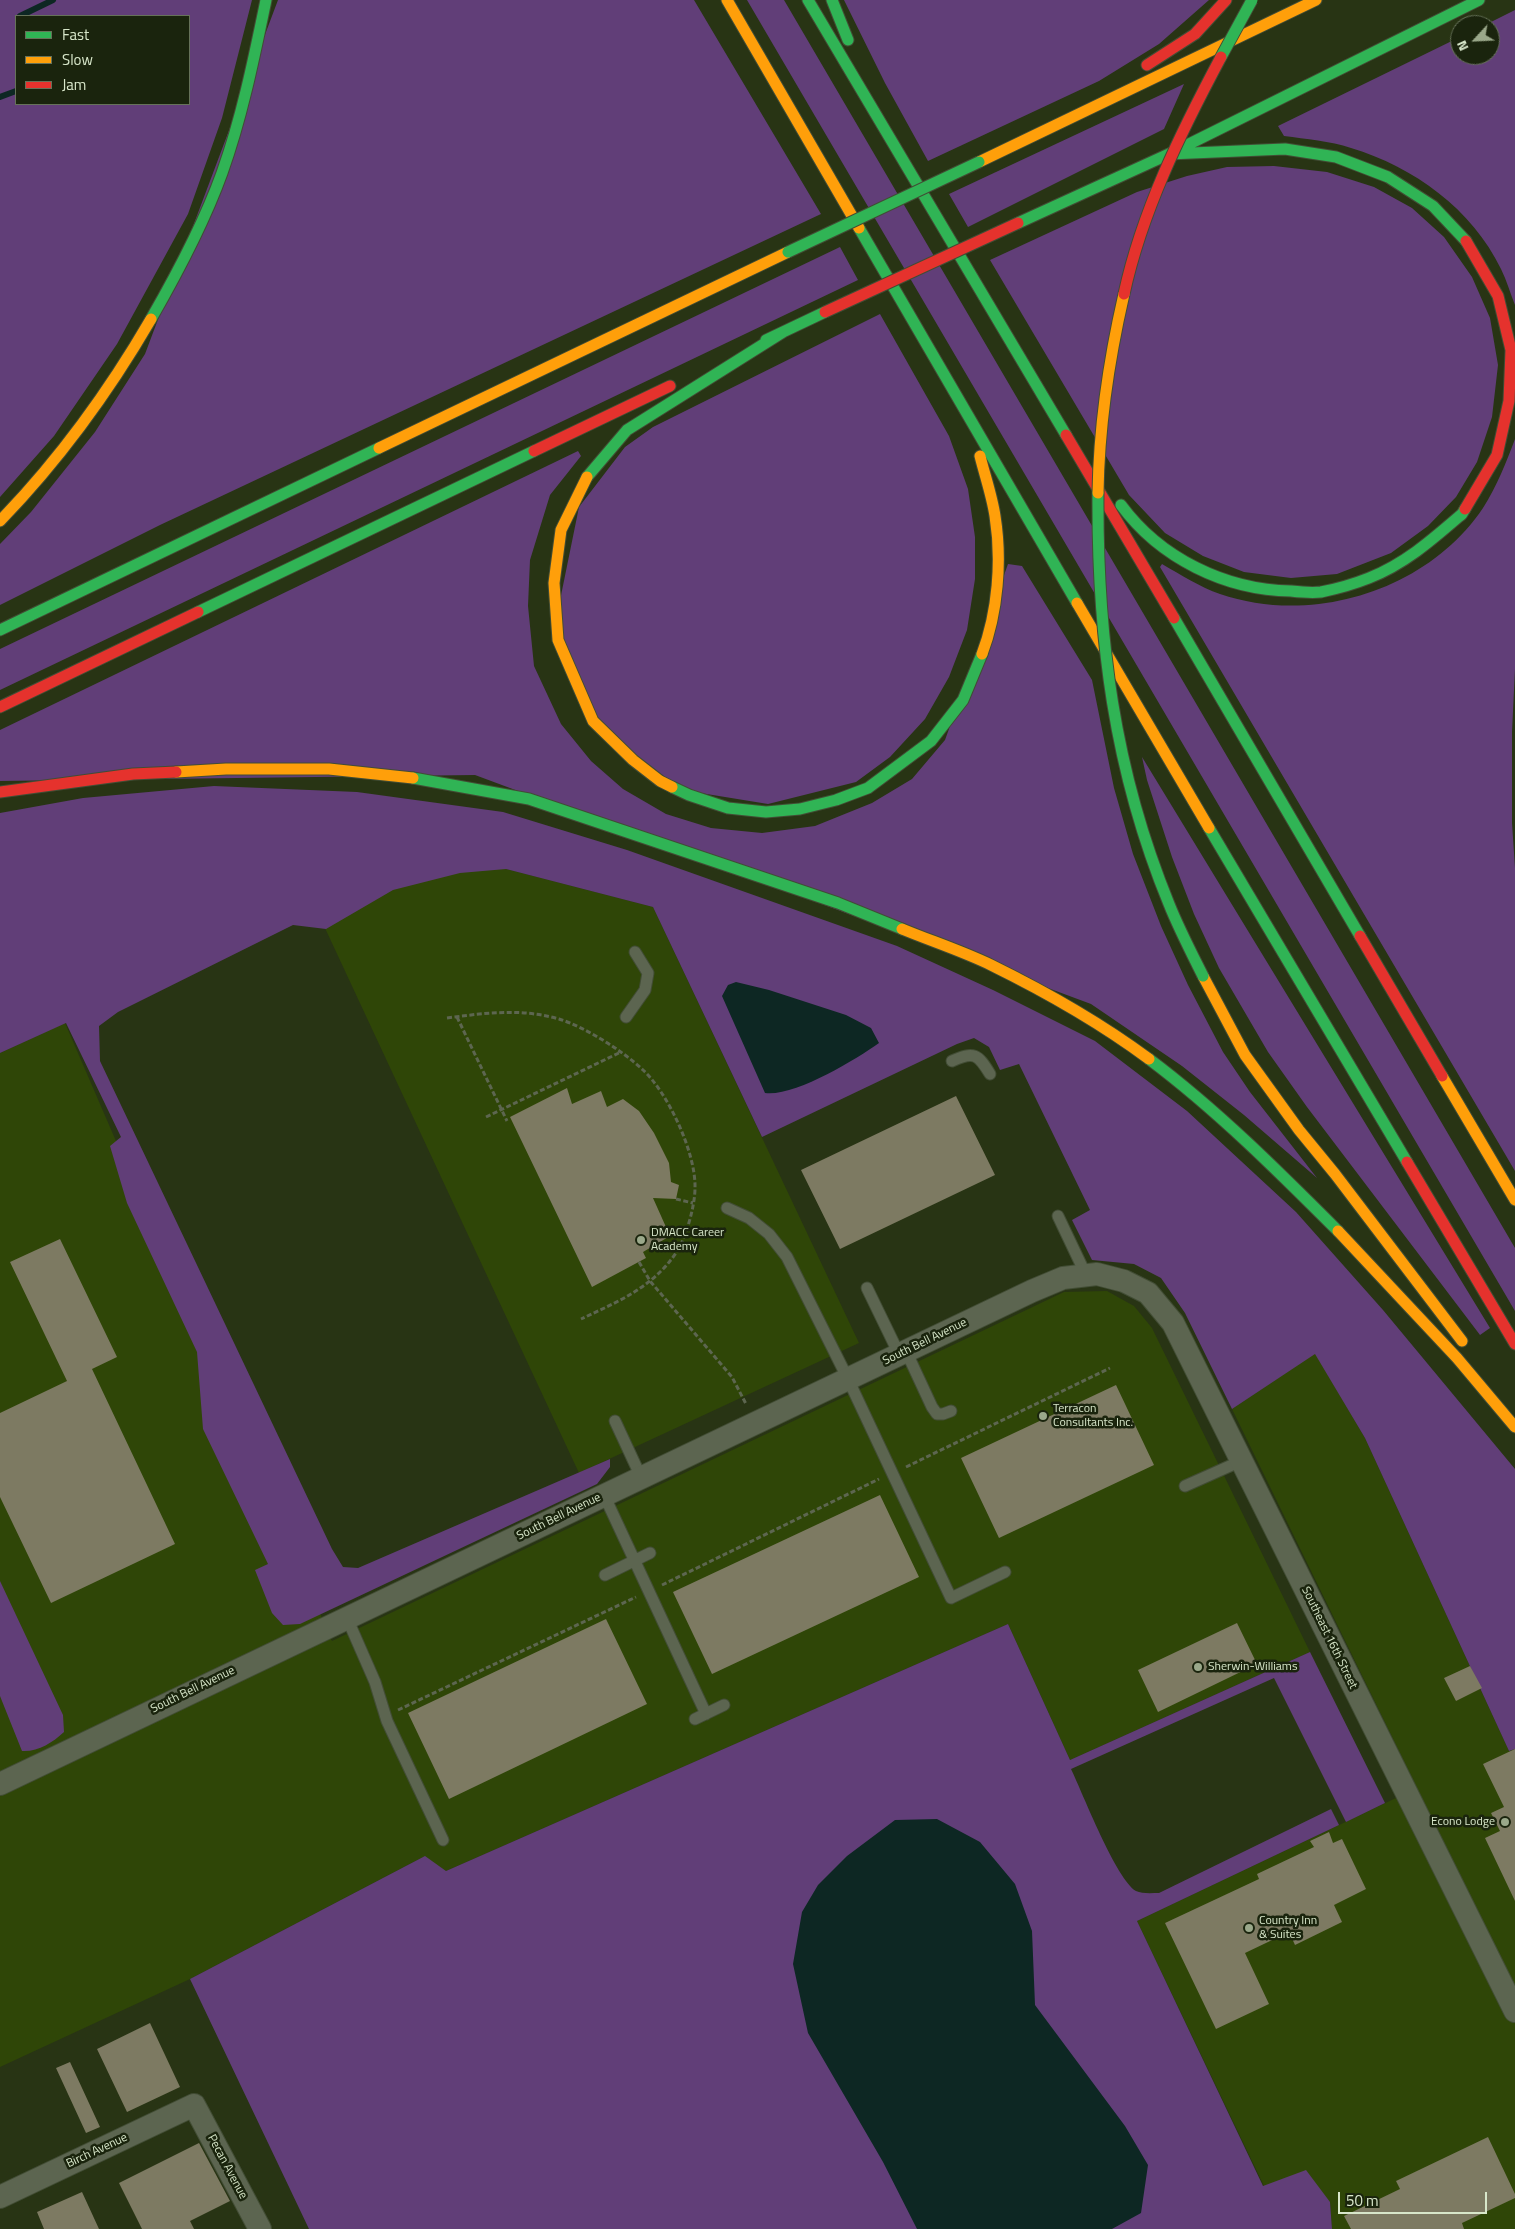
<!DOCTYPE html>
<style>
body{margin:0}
#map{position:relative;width:1515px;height:2229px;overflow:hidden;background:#283414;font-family:"Titillium Web",sans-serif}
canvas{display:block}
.legend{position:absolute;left:15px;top:15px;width:175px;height:90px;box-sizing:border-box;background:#1a240d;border:1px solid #667259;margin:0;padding:6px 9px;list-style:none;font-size:15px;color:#d8e7ca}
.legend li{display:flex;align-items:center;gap:10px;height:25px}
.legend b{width:25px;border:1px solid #667259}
.north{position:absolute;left:1450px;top:15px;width:50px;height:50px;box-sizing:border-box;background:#1a240d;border:1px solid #667259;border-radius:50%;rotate:245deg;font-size:14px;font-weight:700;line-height:20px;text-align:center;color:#d8e7ca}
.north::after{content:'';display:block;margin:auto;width:18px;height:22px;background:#9aa88a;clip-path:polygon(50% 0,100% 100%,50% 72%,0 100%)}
.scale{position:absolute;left:1338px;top:2192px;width:149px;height:22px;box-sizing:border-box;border:2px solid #d8e7ca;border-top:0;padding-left:6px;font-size:15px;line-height:18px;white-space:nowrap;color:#d8e7ca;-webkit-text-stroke:4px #1a240d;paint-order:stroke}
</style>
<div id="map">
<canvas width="1515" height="2229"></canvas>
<ul class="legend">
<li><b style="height:6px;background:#30b455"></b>Fast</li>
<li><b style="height:6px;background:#ff9f0a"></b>Slow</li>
<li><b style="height:6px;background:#e5322d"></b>Jam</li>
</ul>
<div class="north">N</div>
<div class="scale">50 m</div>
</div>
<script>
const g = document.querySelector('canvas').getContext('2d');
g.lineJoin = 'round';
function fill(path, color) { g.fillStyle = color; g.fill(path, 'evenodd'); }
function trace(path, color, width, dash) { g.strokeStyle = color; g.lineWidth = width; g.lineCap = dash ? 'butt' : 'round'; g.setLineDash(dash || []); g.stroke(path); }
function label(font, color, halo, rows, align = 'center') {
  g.font = font + ' "Titillium Web",sans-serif'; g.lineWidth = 5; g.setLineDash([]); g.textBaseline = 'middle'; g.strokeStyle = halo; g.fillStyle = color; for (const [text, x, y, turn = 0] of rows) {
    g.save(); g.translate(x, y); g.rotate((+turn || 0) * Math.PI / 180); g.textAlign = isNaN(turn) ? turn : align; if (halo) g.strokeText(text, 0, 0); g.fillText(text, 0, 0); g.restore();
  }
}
fill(new Path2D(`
 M290 853 506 869 653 907 859 1343 579 1473Z
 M65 1023 332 1641 1064 1292 1107 1291 1134 1306 1152 1328 1310 1652 1070 1760 1008 1624 446 1871 423 1857 190 1979 0 2067V1053Z
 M1315 1353 1365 1438 1509 1751 1515 1749V2229H1332L1330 2202 1264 2186 1137 1921 1417 1788 1232 1409Z`), '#2f4607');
fill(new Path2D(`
 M0 0H252L222 118 188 214 117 344 54 436 0 497ZM16 16H189V104H16Z
 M278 0H694L821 214 160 525 0 605V544L31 512 95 432 145 354Z
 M747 0H784L1515 1248V1311Z
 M844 0H1209L1159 44 1099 81 928 161 885 83Z
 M1515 10V305C1510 293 1507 281 1501 269 1472 209 1414 167 1351 148 1330 141 1306 139 1284 136L1278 126 1460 37V55H1490V25H1485Z
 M1184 84 1164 129 968 227 949 194Z
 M1274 166 1327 172 1374 187 1412 208 1444 237 1472 277 1490 318 1498 365 1492 417 1477 462 1456 497 1428 526 1391 553 1337 574 1291 578 1244 572 1203 556 1165 533 1129 495 990 260 1137 192 1187 176 1227 167Z
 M840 247 858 280 0 690V649Z
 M880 314 949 436 968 489 975 537V579L967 630 949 677 925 719 890 757 856 782 768 804 682 790 599 727 556 620 579 507 625 447 653 427Z
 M1515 439V669L1512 732V823L1515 868V1171L1160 567 1162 564C1181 575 1200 587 1220 594 1313 626 1428 590 1483 508 1497 486 1506 463 1515 439Z
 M578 451 581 456 550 495 530 560 528 606 534 666 561 724 591 761 623 789 666 814 711 828 762 833 815 826 872 803 912 779 945 740 1008 564 1022 566 1092 680 1114 788 1133 854 1161 926 1188 985 1223 1052 1250 1092 1317 1178 1244 1115 1182 1066 1091 1004 475 775 0 781V730Z
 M1142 757 1490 1328 1480 1335 1307 1107 1268 1052 1219 968 1194 914 1172 857 1147 780Z
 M214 786 357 792 503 812 627 850 897 946 993 990 1095 1041 1187 1111 1296 1212 1383 1310 1515 1469V1749L1509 1751 1365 1438 1315 1354 1232 1409 1185 1313 1161 1278 1134 1264 1092 1260 1072 1220 1090 1210 1019 1064 1000 1070 989 1047 974 1038 957 1044 762 1137 653 907 506 869 460 873 393 890 326 929 293 925 118 1012 99 1026 100 1061 332 1549 343 1567 358 1568 610 1459V1467L597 1484 300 1624 283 1625 272 1613 255 1570 268 1564 203 1429 197 1352 127 1203 110 1146 121 1137 66 1023 0 1053V813L83 798Z
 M0 1581 63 1715 64 1732C52 1743 38 1752 22 1751L0 1696Z
 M1008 1624 1070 1760 1310 1652 1385 1803 1346 1822 1274 1678 1071 1769C1083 1794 1116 1879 1136 1891 1142 1894 1152 1893 1159 1893L1331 1809 1339 1825 1137 1921 1263 2186 1306 2170 1330 2202 1332 2229H309L190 1979 425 1856 446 1871Z`), '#613e78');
fill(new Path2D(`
 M736 982 769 990 846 1015 871 1028 879 1043C855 1060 794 1097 765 1093L722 996 728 985Z
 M937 1819 980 1842 1015 1884 1032 1931 1035 2005 1125 2126 1148 2165 1141 2213 1112 2229H917L883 2162 808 2033 793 1964 802 1912 818 1885 847 1856 895 1820Z`), '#0d2723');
trace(new Path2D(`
 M20 16 53 0
 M0 97 16 91`), '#0d2723', 6);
fill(new Path2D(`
 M567 1088 572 1104 601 1091 607 1107 623 1099 639 1111 654 1133 669 1163 671 1182 679 1185 676 1199 653 1198 670 1236 643 1252 646 1258 592 1287 510 1117Z
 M956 1096 995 1175 840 1249 801 1170Z
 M60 1239 117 1357 92 1369 175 1544 51 1603 0 1497V1413L67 1381 10 1262Z
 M1116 1385 1154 1465 999 1538 961 1458Z
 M880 1495 919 1577 712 1674 673 1592Z
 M606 1619 647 1704 449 1799 408 1713Z
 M1237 1623 1257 1664 1158 1712 1138 1670Z
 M1470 1666 1482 1688 1456 1701 1444 1678Z
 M1515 1749V1901L1485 1838 1500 1831 1491 1813 1504 1807 1483 1764Z
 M1329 1832 1333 1843 1342 1839 1366 1889 1334 1905 1342 1922 1295 1945 1289 1932 1245 1953 1269 2004 1216 2029 1165 1923 1259 1879 1257 1874 1314 1847 1310 1841Z
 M150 2023 180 2087 127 2112 97 2049Z
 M70 2062 100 2127 86 2133 56 2068Z
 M1488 2137 1515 2194V2198L1462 2223 1464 2229H1351L1344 2216 1400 2189 1396 2181Z
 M199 2143 230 2201 190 2221 194 2229H142L119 2183Z
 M82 2192 99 2229H44L37 2212Z`), '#7d7a62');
const lane = new Path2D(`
 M626 1017 645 990 648 973 635 952
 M952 1061C974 1051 978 1054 990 1074
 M727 1208 749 1218 769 1234 787 1257 848 1379 951 1598 1005 1572
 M1058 1216 1086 1275
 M867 1288 899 1354
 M906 1351 932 1407 937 1414H943L951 1411
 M615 1421 641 1477
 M1185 1486 1241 1461
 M604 1495 706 1714
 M605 1575 650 1553
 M347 1618 375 1682 387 1721 443 1840
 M695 1719 724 1705`);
const street = new Path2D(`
 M0 1784 1032 1291 1063 1278 1097 1274 1124 1281 1148 1293 1173 1323 1515 2011
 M0 2197 194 2105 260 2229`);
const fast = new Path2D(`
 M808 0 1066 435
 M832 0 848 40
 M1169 154 1285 149 1336 157 1388 177 1433 206 1466 241
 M1018 223 1169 154 1479 0
 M859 228 1077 603
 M151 319C178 272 204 223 222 173 242 117 254 58 266 0
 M766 340 825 312
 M587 477 627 430 783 332
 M1121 505C1160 558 1225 590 1291 591 1300 592 1312 593 1321 592 1336 589 1354 584 1369 578 1405 564 1433 539 1462 514L1465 509
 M198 612 534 451
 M1174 618 1360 936
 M0 630 379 448
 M413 778 529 799 838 903 902 929
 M672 787 689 795 728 808 766 812 800 809 836 800 868 788 931 741 963 700 982 654
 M1209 828 1407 1162
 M1149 1059C1217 1110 1278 1171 1338 1231`);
const slow = new Path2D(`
 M727 0 859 228
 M979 162 1316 0
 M379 448 788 252
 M980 456C985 476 992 496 995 516 1002 560 998 612 982 654
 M587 477 561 530 554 583 558 640 593 721 633 760 660 781 672 787
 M0 521C59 460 108 393 151 319
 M1077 603 1209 828
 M176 772 226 769H329L413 778
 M902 929C931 941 962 951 991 965 1046 992 1099 1022 1149 1059
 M1203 976 1245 1055 1299 1130 1335 1174 1462 1341
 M1442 1076 1515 1200
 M1338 1231 1457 1358 1515 1427`);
const jam = new Path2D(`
 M1147 65 1195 34 1226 0
 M1066 435 1174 618
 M534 451 670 386
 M1465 509 1497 455 1509 401 1511 350 1498 296 1466 241
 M0 707 198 612
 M0 792 133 774 176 772
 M1360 936 1442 1076
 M1407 1162 1515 1344`);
trace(lane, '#424d35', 13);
trace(street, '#424d35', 24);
trace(fast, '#424d35', 13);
trace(slow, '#424d35', 13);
trace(jam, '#424d35', 13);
trace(new Path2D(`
 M457 1017 507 1121
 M447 1018C485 1013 521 1008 559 1019 585 1027 623 1051 643 1070 668 1093 696 1153 695 1188 695 1206 686 1238 676 1253 652 1288 617 1302 581 1319
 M486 1117 621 1052
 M676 1199 693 1203
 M639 1262 650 1281 732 1377 746 1404
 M906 1467 1110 1368
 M662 1585 879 1479
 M398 1710 636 1597`), '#5d6650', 3, [5, 2.5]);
trace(lane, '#5c6550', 11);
trace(street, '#5c6550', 22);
trace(fast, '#30b455', 11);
trace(slow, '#ff9f0a', 11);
trace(jam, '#e5322d', 11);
const fastBridge = new Path2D(`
 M1221 57 1252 0
 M788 252 979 162
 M1098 493C1097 637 1114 770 1169 904 1179 929 1191 952 1203 976`);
const slowBridge = new Path2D(`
 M1098 493C1099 426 1109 359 1124 294`);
const jamBridge = new Path2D(`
 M1124 294C1142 211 1181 132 1221 57
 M825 312 1018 223`);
trace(fastBridge, '#424d35', 13, []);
trace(slowBridge, '#424d35', 13, []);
trace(jamBridge, '#424d35', 13, []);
trace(fastBridge, '#30b455', 11);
trace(slowBridge, '#ff9f0a', 11);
trace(jamBridge, '#e5322d', 11);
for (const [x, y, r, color] of [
 [641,1240,5,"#9aa88a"],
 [1043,1416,5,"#9aa88a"],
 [1198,1667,5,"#9aa88a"],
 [1505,1822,5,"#9aa88a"],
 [1249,1928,5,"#9aa88a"]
]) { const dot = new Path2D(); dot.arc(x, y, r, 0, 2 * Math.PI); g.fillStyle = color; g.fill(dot); trace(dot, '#1a240d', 2); }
label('12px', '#d8e7ca', '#1a240d', [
 ["DMACC Career",651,1233],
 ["Academy",651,1247],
 ["Terracon",1053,1409],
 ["Consultants Inc.",1053,1423],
 ["Sherwin-Williams",1208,1667],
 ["Econo Lodge",1495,1822,"right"],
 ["Country Inn",1259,1921],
 ["& Suites",1259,1935]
], 'left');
label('12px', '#d8e7ca', '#1a240d', [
 ["South Bell Avenue",925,1342,-26],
 ["South Bell Avenue",559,1517,-26],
 ["Southeast 16th Street",1329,1638,64],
 ["South Bell Avenue",193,1690,-26],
 ["Birch Avenue",97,2151,-25],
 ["Pecan Avenue",227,2167,62]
]);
</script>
